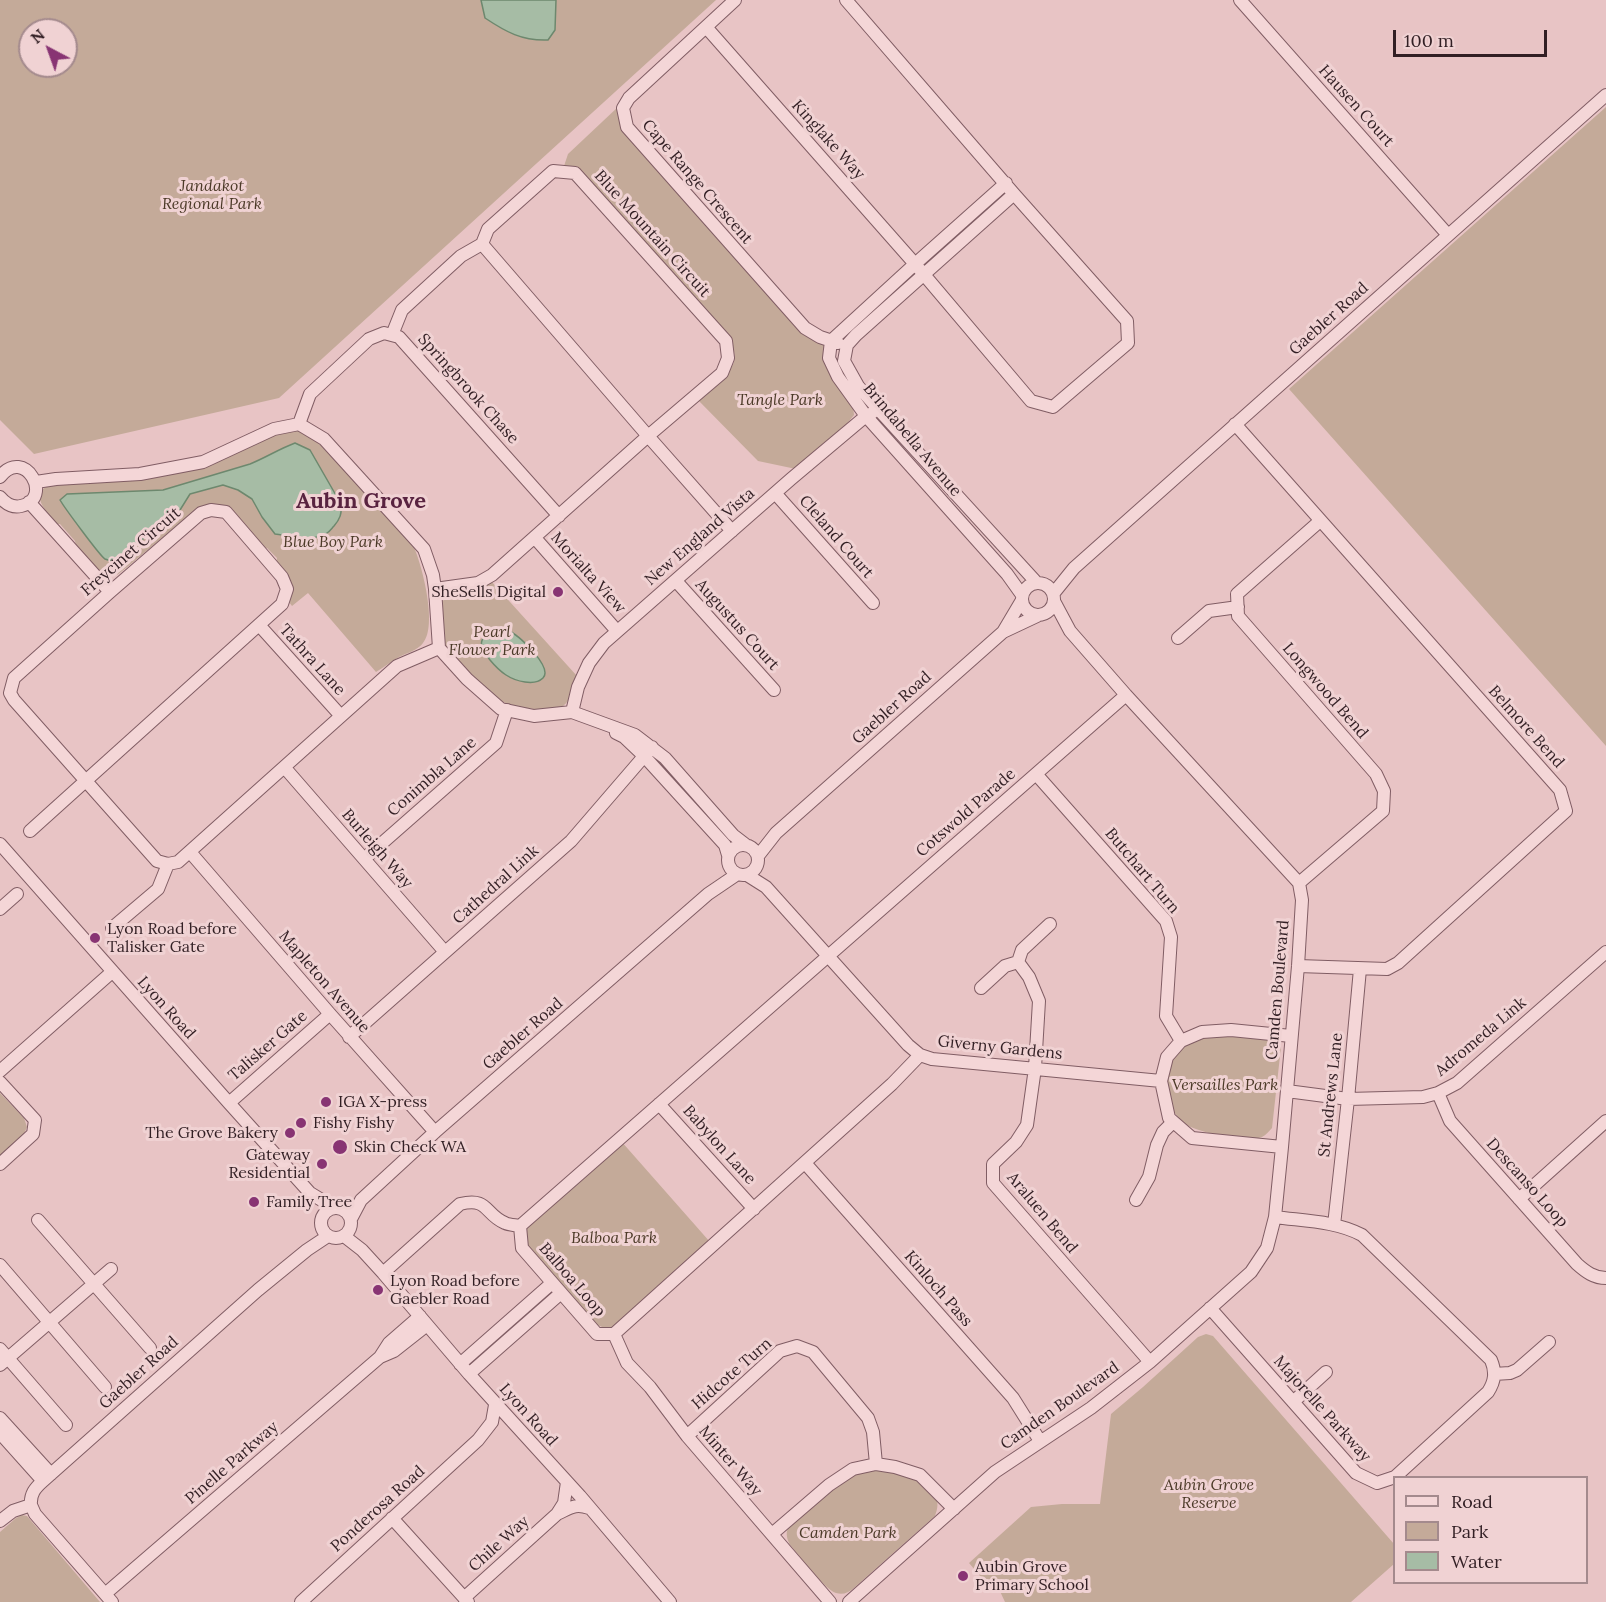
<!DOCTYPE html>
<style>
body{margin:0}
#map{position:relative;width:1606px;height:1602px;overflow:hidden;background:#e8c4c5;font-family:Lora,serif}
canvas{display:block}
.legend{position:absolute;left:1393px;top:1476px;width:195px;height:108px;box-sizing:border-box;background:#f0d2d3;border:2px solid #a48a8d;margin:0;padding:8px 10px;list-style:none;font-size:18px;color:#321f24}
.legend li{display:flex;align-items:center;gap:12px;height:30px}
.legend b{width:30px;border:2px solid #a48a8d}
.north{position:absolute;left:18px;top:18px;width:60px;height:60px;box-sizing:border-box;background:#f0d2d3;border:2px solid #a48a8d;border-radius:50%;rotate:319deg;font-size:16px;font-weight:700;line-height:24px;text-align:center;color:#321f24}
.north::after{content:'';display:block;margin:auto;width:21px;height:27px;background:#883473;clip-path:polygon(50% 0,100% 100%,50% 72%,0 100%)}
.scale{position:absolute;left:1393px;top:30px;width:154px;height:27px;box-sizing:border-box;border:3px solid #321f24;border-top:0;padding-left:8px;font-size:18px;line-height:21px;white-space:nowrap;color:#321f24;-webkit-text-stroke:4px #f0d2d3;paint-order:stroke}
</style>
<div id="map">
<canvas width="1606" height="1602"></canvas>
<ul class="legend">
<li><b style="height:8px;background:#f4d6d7"></b>Road</li>
<li><b style="height:16px;background:#c4aa99"></b>Park</li>
<li><b style="height:16px;background:#a6bca5"></b>Water</li>
</ul>
<div class="north">N</div>
<div class="scale">100 m</div>
</div>
<script>
const g = document.querySelector('canvas').getContext('2d');
g.lineJoin = 'round';
function fill(path, color) { g.fillStyle = color; g.fill(path, 'evenodd'); }
function trace(path, color, width, dash) { g.strokeStyle = color; g.lineWidth = width; g.lineCap = dash ? 'butt' : 'round'; g.setLineDash(dash || []); g.stroke(path); }
function label(font, color, halo, rows, align = 'center') {
  g.font = font + ' Lora,serif'; g.lineWidth = 6; g.setLineDash([]); g.textBaseline = 'middle'; g.strokeStyle = halo; g.fillStyle = color; for (const [text, x, y, turn = 0] of rows) {
    g.save(); g.translate(x, y); g.rotate((+turn || 0) * Math.PI / 180); g.textAlign = isNaN(turn) ? turn : align; if (halo) g.strokeText(text, 0, 0); g.fillText(text, 0, 0); g.restore();
  }
}
fill(new Path2D(`
 M0 0H716L279 398 34 454 0 420ZM30 30H66V66H30Z
 M619 106 625 128 803 330 828 343 853 405 854 415 846 425 796 469 758 461 698 400C707 391 730 374 734 362 736 355 733 346 730 339L577 169 564 166 568 154Z
 M1606 107V746L1289 389Z
 M295 429 305 432 314 438 413 545C422 564 438 626 423 643 418 650 407 653 399 657 391 662 384 667 376 672L308 593 292 606 289 602 276 564 277 558 267 548H262L225 507 215 504 197 509 126 568 117 575 108 577 99 572 76 546 75 541 60 524H57C46 511 27 493 52 484L192 469 269 434Z
 M491 581 577 676C574 687 572 699 563 706 551 715 503 706 492 696 476 684 463 667 448 653L445 644 441 603 450 593Z
 M1206 1034 1271 1037 1278 1040 1281 1047 1272 1128C1269 1131 1266 1135 1262 1137 1247 1143 1199 1133 1185 1124 1181 1121 1176 1115 1173 1110 1167 1100 1167 1091 1167 1079 1167 1050 1182 1045 1206 1034Z
 M0 1093 24 1118 27 1127 23 1136 0 1157Z
 M621 1141 710 1242 618 1326 607 1329 595 1324 526 1245 524 1228Z
 M1206 1334 1213 1336 1394 1544V1564L1351 1602H1005L998 1587 992 1590 969 1563 1031 1507 1062 1504H1100L1111 1414 1143 1387 1198 1337Z
 M865 1469C889 1470 903 1471 923 1485 936 1494 941 1500 935 1516L854 1588C848 1593 843 1595 836 1593 824 1589 800 1556 790 1545 788 1541 786 1536 787 1531 791 1518 838 1482 852 1475 856 1473 861 1471 865 1469Z
 M22 1515 27 1516 100 1602H0V1532L16 1518Z`), '#c4aa99');
const water = new Path2D(`
 M481 0H556L555 30 548 40C522 41 506 32 485 18Z
 M295 443 310 450 341 504C342 514 340 519 334 526 332 528 330 531 327 533 313 542 291 536 275 534L262 517 252 499 238 490 223 485 190 494 180 510 115 561C111 561 109 561 105 559 100 556 64 507 60 500L67 494 163 490 250 464C265 458 279 449 295 443Z
 M502 630C504 630 510 631 511 632 521 637 553 668 543 678 538 683 532 683 525 682 510 680 500 672 490 660 475 642 480 635 502 630Z`);
fill(water, '#a6bca5');
trace(water, '#6d886e', 1.5);
const minor = new Path2D(`
 M735 0 629 98 623 108 627 127 805 328 820 337 838 343
 M1240 0 1448 235
 M706 27 915 264 1031 401 1053 407 1128 343 1127 321 1014 194 846 0
 M1006 183 915 264 831 341 829 358 838 377 866 416 1007 574 1022 595
 M1014 194 856 335 847 345 844 361 858 386 879 410 1037 583
 M392 335 402 310 461 256 482 244
 M299 424 324 439 424 549 433 575 435 589 439 648 467 679 501 709 534 716 572 712 635 735 665 758 733 835 746 845
 M299 424 310 394 369 339 384 333 399 337 559 516
 M1235 424 1560 790 1566 811 1398 963 1387 969 1298 966
 M0 477C24 445 55 499 21 506 12 508 5 503 0 497
 M36 482 56 479 140 474 203 462 274 429 299 424
 M775 493 873 603
 M29 502 110 592
 M535 538 617 631
 M676 581 774 690
 M1022 599a16 16 0 1 1 32 0a16 16 0 1 1-32 0Z
 M435 589 478 583 492 575 648 436 722 373 728 358 726 341 575 173 553 171 488 229 482 244 648 436 732 531
 M1053 594 1074 568 1606 95
 M259 625 341 716
 M1003 632 1022 600
 M1178 638 1209 611 1238 607
 M572 712 578 687 589 663 604 643 791 479 866 416 872 413
 M616 733 624 737 644 756 725 845 728 855
 M285 768 445 952
 M1036 774 1166 921 1171 937 1166 1016 1181 1041
 M30 831 282 604 287 589 282 577 226 512 211 510 201 513 110 592 14 678 10 693 14 700 157 861 168 864 178 862 397 666 439 648
 M0 844 229 1103 310 1193 333 1207
 M728 860a15 15 0 1 1 30 0a15 15 0 1 1-30 0Z
 M190 852 330 1014 435 1132
 M758 856 776 833 1003 632 1037 616
 M364 859 496 743 507 710
 M747 875 766 887 908 1045 920 1055 932 1059 1161 1081
 M1299 883 1383 811 1384 791 1376 774 1238 616 1237 594 1320 521
 M0 909 17 894
 M112 928 158 889 168 864
 M1018 962 1029 977 1039 1001 1035 1068 1027 1125 1016 1142 993 1164V1183L1150 1362
 M1018 962 1022 950 1050 924
 M981 988 1005 966 1018 962
 M349 1037 571 841 652 747
 M920 1055 892 1084 614 1334H597L522 1248 520 1226 1126 695
 M0 1071 112 972
 M0 1082 35 1120 33 1134 0 1164
 M1287 1091 1348 1099 1423 1097 1438 1093 1457 1083 1606 952
 M1438 1093 1450 1121 1577 1264C1586 1272 1594 1278 1606 1278
 M229 1103 330 1014
 M659 1104 754 1209
 M1282 1147 1192 1138 1169 1118 1161 1081 1167 1057 1181 1041 1202 1032 1231 1030 1291 1036
 M805 1163 1013 1398 1040 1441
 M1519 1199 1606 1121
 M1136 1200 1149 1177 1157 1145 1163 1132 1173 1122
 M321 1223a15 15 0 1 1 30 0a15 15 0 1 1-30 0Z
 M351 1219 361 1200 435 1132 708 894 736 875
 M38 1220 150 1348
 M1334 1225 1348 1099 1360 969
 M344 1236 362 1250 383 1273 469 1374 580 1496 670 1602
 M0 1265 105 1387
 M383 1273 460 1204C489 1197 484 1214 505 1223 509 1225 515 1225 520 1226
 M1210 1308 1356 1473 1377 1483 1395 1477 1488 1392C1495 1381 1496 1372 1491 1360L1362 1235C1336 1221 1304 1221 1275 1217
 M614 1334 627 1363 650 1387 687 1436 830 1602
 M0 1349 66 1425
 M380 1357 389 1343 420 1316
 M460 1364 552 1283
 M0 1365 111 1269
 M469 1374 561 1293
 M1494 1374 1510 1373 1517 1370 1549 1342
 M1293 1402 1326 1372
 M0 1418 51 1474
 M0 1433 43 1481
 M687 1436 780 1351 797 1346 813 1352 868 1418 873 1432 876 1464
 M31 1505 35 1514 112 1602
 M557 1514 564 1503 567 1482
 M392 1518 468 1602
 M0 1521 13 1511 31 1505C30 1494 35 1488 43 1481L258 1290 307 1250 328 1236
 M772 1534 829 1485 853 1469 876 1464 895 1467 920 1475 954 1509
 M105 1594 380 1357 394 1351 427 1325
 M464 1598 557 1514C570 1508 575 1503 589 1508
 M301 1602 478 1440 492 1422 495 1405
 M849 1602 995 1472 1091 1408 1150 1362 1251 1272 1267 1248 1275 1217 1282 1147 1298 966 1302 900 1299 883 1126 695 1070 631 1054 601`);
trace(minor, '#805d64', 14);
trace(minor, '#f4d6d7', 12);
for (const [x, y, r, color] of [
 [558,592,6,"#883473"],
 [95,938,6,"#883473"],
 [326,1102,6,"#883473"],
 [301,1123,6,"#883473"],
 [290,1133,6,"#883473"],
 [340,1147,8,"#883473"],
 [322,1164,6,"#883473"],
 [254,1202,6,"#883473"],
 [378,1290,6,"#883473"],
 [963,1576,6,"#883473"]
]) { const dot = new Path2D(); dot.arc(x, y, r, 0, 2 * Math.PI); g.fillStyle = color; g.fill(dot); trace(dot, '#f0d2d3', 2); }
label('16px', '#321f24', '#f0d2d3', [
 ["Hausen Court",1356,106,48],
 ["Kinglake Way",828,140,48],
 ["Cape Range Crescent",697,182,49],
 ["Blue Mountain Circuit",652,234,48],
 ["Gaebler Road",1329,319,-42],
 ["Springbrook Chase",468,389,48],
 ["Brindabella Avenue",912,440,50],
 ["New England Vista",700,537,-41],
 ["Cleland Court",836,537,49],
 ["Freycinet Circuit",131,552,-41],
 ["Morialta View",588,573,48],
 ["Augustus Court",737,625,48],
 ["Tathra Lane",312,660,48],
 ["Longwood Bend",1325,691,49],
 ["Gaebler Road",892,708,-42],
 ["Belmore Bend",1526,727,48],
 ["Conimbla Lane",432,777,-41],
 ["Cotswold Parade",966,813,-41],
 ["Burleigh Way",377,849,49],
 ["Butchart Turn",1142,871,50],
 ["Cathedral Link",496,885,-42],
 ["Mapleton Avenue",324,982,49],
 ["Camden Boulevard",1278,990,-85],
 ["Lyon Road",166,1008,48],
 ["Gaebler Road",523,1034,-41],
 ["Adromeda Link",1481,1037,-40],
 ["Talisker Gate",268,1046,-41],
 ["Giverny Gardens",1000,1048,6],
 ["St Andrews Lane",1331,1095,-84],
 ["Babylon Lane",719,1145,48],
 ["Descanso Loop",1527,1183,48],
 ["Araluen Bend",1042,1213,50],
 ["Balboa Loop",572,1280,49],
 ["Kinloch Pass",938,1289,49],
 ["Gaebler Road",139,1373,-42],
 ["Hidcote Turn",732,1374,-41],
 ["Camden Boulevard",1060,1406,-35],
 ["Majorelle Parkway",1322,1409,48],
 ["Lyon Road",528,1415,48],
 ["Minter Way",730,1461,49],
 ["Pinelle Parkway",232,1463,-41],
 ["Ponderosa Road",378,1509,-42],
 ["Chile Way",499,1544,-42]
]);
label('italic 16px', '#4c3a28', '#f0d2d3', [
 ["Jandakot",212,186],
 ["Regional Park",212,204],
 ["Tangle Park",780,400],
 ["Blue Boy Park",333,542],
 ["Pearl",492,632],
 ["Flower Park",492,650],
 ["Versailles Park",1225,1085],
 ["Balboa Park",614,1238],
 ["Aubin Grove",1209,1485],
 ["Reserve",1209,1503],
 ["Camden Park",848,1533]
]);
label('16px', '#321f24', '#f0d2d3', [
 ["SheSells Digital",546,592,"right"],
 ["Lyon Road before",107,929],
 ["Talisker Gate",107,947],
 ["IGA X-press",338,1102],
 ["Fishy Fishy",313,1123],
 ["The Grove Bakery",278,1133,"right"],
 ["Skin Check WA",354,1147],
 ["Gateway",310,1155,"right"],
 ["Residential",310,1173,"right"],
 ["Family Tree",266,1202],
 ["Lyon Road before",390,1281],
 ["Gaebler Road",390,1299],
 ["Aubin Grove",975,1567],
 ["Primary School",975,1585]
], 'left');
label('bold 22px', '#592340', '#f0d2d3', [
 ["Aubin Grove",361,502]
]);
</script>
